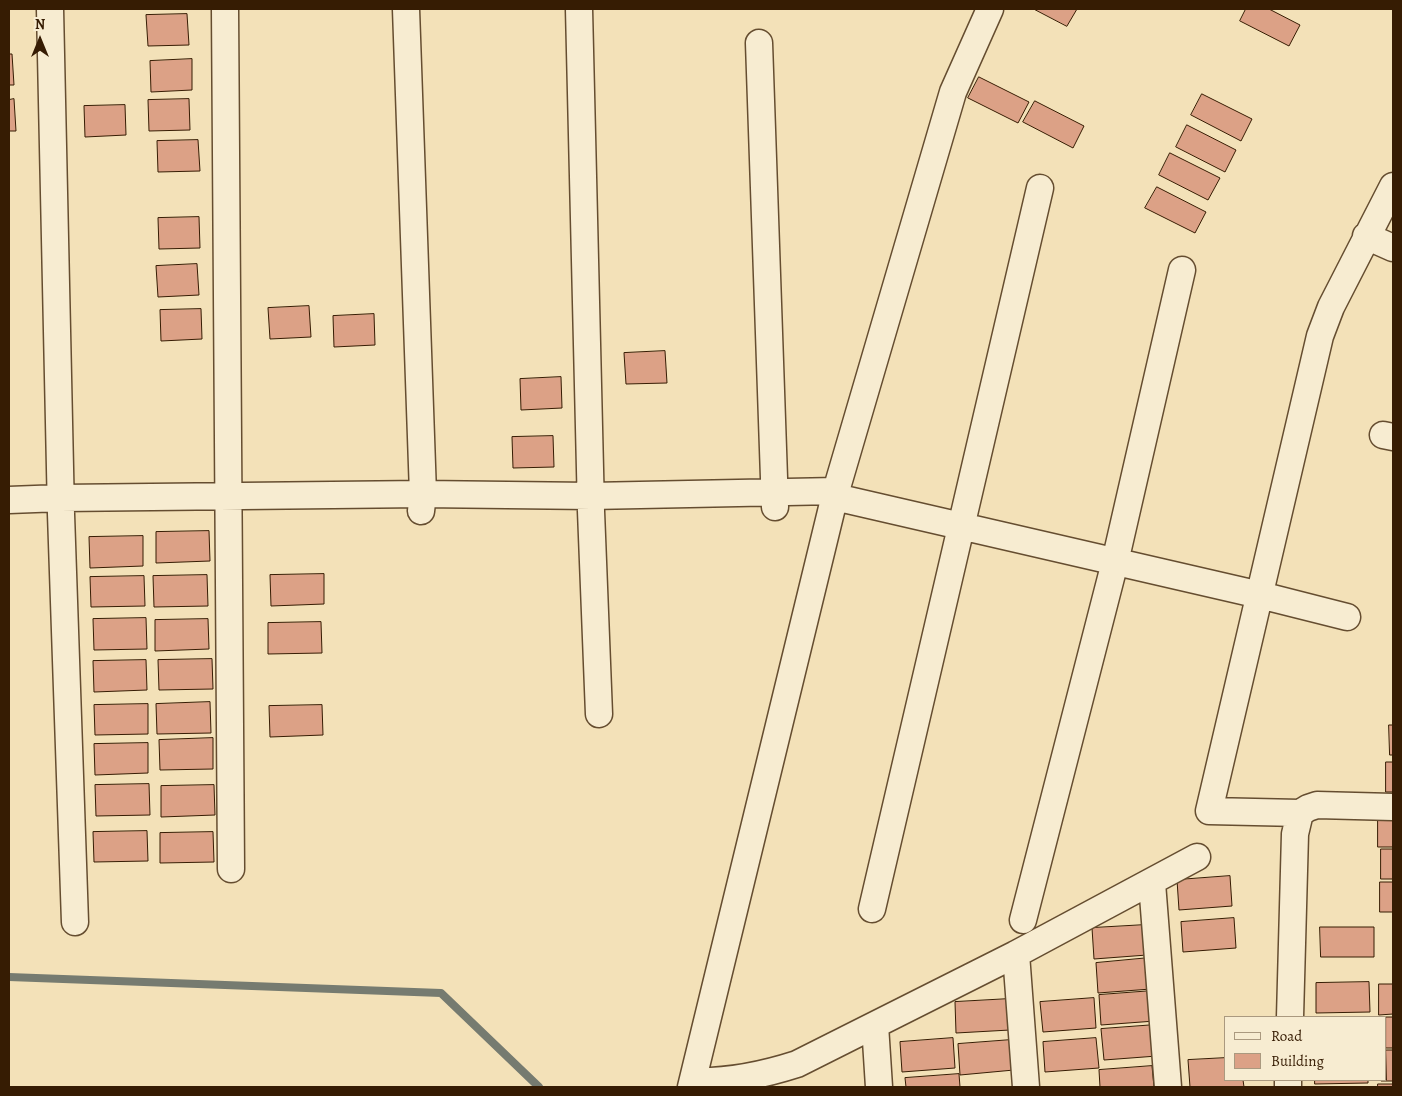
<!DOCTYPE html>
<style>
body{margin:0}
#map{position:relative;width:1402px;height:1096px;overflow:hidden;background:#f3e1b8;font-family:Alegreya,serif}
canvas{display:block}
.frame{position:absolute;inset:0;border:10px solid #361c03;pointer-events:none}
.legend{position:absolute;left:1224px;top:1016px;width:162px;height:65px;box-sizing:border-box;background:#f7ecd1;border:1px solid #aa997f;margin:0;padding:6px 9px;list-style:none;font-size:15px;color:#361c03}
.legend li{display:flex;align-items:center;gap:10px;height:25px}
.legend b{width:25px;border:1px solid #aa997f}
.north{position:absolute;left:15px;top:15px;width:50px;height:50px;-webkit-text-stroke:4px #f7ecd1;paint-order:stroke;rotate:0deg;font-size:14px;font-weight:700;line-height:20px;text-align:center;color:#361c03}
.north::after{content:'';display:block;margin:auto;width:18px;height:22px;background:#361c03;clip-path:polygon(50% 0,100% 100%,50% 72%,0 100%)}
</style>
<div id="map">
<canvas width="1402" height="1096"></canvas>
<div class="frame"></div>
<ul class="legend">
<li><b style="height:6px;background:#f7ecd1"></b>Road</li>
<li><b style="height:14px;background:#dca186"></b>Building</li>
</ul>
<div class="north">N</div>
</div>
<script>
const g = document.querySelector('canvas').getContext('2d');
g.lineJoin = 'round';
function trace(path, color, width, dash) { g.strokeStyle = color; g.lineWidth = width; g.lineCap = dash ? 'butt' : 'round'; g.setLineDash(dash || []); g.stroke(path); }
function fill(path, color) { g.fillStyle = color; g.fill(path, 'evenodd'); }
trace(new Path2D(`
 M9 977 441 993 539 1087`), '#767b70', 8);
const building = new Path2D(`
 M1034 9H1077L1067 26Z
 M1246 9H1269L1300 25 1289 46 1240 21Z
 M187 14 189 45 148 46 146 15Z
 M9 54H12L14 85H9Z
 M192 59V90L151 92 150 61Z
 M979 77 1029 102 1018 123 968 98Z
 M1202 94 1252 119 1241 141 1191 115Z
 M14 99 16 131H9V100Z
 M189 99 190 130 149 131 148 100Z
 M1035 101 1084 126 1073 148 1023 122Z
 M125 105 126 135 85 137 84 106Z
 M1187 125 1236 150 1225 172 1176 147Z
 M198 140 200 171 158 172 157 141Z
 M1170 153 1220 178 1208 200 1159 175Z
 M1157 187 1206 212 1195 233 1145 208Z
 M199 217 200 248 159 249 158 218Z
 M197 264 199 295 158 297 156 266Z
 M309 306 311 337 270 339 268 308Z
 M201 309 202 339 161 341 160 310Z
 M374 314 375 345 334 347 333 316Z
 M665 351 667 383 626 384 624 353Z
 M561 377 562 408 521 410 520 379Z
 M553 436 554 467 513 468 512 437Z
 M209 531 210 561 156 563V532Z
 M143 536V566L90 568 89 537Z
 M324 574V604L271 606 270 575Z
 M207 575 208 606 154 607 153 576Z
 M144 576 145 606 91 607 90 577Z
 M146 618 147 649 94 650 93 619Z
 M208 619 209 649 155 651V620Z
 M321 622 322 653 268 654V623Z
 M212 659 213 689 159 690 158 660Z
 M146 660 147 690 94 692 93 661Z
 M210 702 211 733 157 734 156 704Z
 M148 704V734L95 735 94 705Z
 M322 705 323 735 270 737 269 706Z
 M1389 725H1393V755H1390Z
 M213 738V769L160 770 159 740Z
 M148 743V773L95 775 94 744Z
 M1386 762H1393V792H1386Z
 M149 784 150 815 96 816 95 785Z
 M214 785 215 815 161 817V786Z
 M1378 817H1393V847H1378Z
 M147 831 148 861 94 862 93 832Z
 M213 832 214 862 160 863V833Z
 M1381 849H1393V879H1381Z
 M1230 876 1232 906 1179 910 1177 880Z
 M1380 882H1393V912H1380Z
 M1234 918 1236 948 1183 952 1181 922Z
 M1145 925 1147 955 1094 959 1092 928Z
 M1320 927H1374V957H1321Z
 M1149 958 1151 989 1098 993 1096 963Z
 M1369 982 1370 1012 1316 1013V983Z
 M1379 984H1393V1014L1379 1015Z
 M1152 991 1155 1021 1101 1025 1099 995Z
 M1094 998 1096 1028 1043 1032 1040 1002Z
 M1009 999 1010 1030 956 1033 955 1002Z
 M1386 1017H1393V1048H1386Z
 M1155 1025 1157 1056 1104 1060 1101 1029Z
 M953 1038 955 1068 902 1072 900 1042Z
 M1096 1038 1099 1068 1045 1072 1043 1042Z
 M1011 1040 1014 1070 960 1075 958 1044Z
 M1386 1050H1393V1081H1381V1080H1386Z
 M1226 1058V1080H1243L1244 1087H1190L1188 1060Z
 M1152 1066 1154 1087H1100L1099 1070Z
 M959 1074 960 1087H906L905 1078Z
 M1315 1080H1368V1083L1315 1084Z
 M1378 1084H1393V1087H1378Z`);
fill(building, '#dca186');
trace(building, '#361c03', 1);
const minor = new Path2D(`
 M50 9 61 514 75 922
 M225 9 231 869
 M406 9 423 494 421 511
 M579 9 591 511 599 714
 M759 43 775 507
 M1366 236 1393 248
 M1383 435 1393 437
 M835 497 1260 595 1347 617
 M9 500 61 498 423 494 591 496 836 491
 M1300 813 1209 811 1320 336 1331 307 1393 186
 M1152 883 1168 1087
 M872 909 1040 188
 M1023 920 1115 562 1182 270
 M1016 954 1026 1087
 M1290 1017 1295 834 1300 813 1308 808 1317 805 1393 807
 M875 1025 879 1087
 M693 1081C729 1082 763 1075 797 1064L1016 954 1197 857
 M691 1087 836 491 953 92 990 9
 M1288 1087V1080`);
trace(minor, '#654d30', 29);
trace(minor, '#f7ecd1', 26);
</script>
